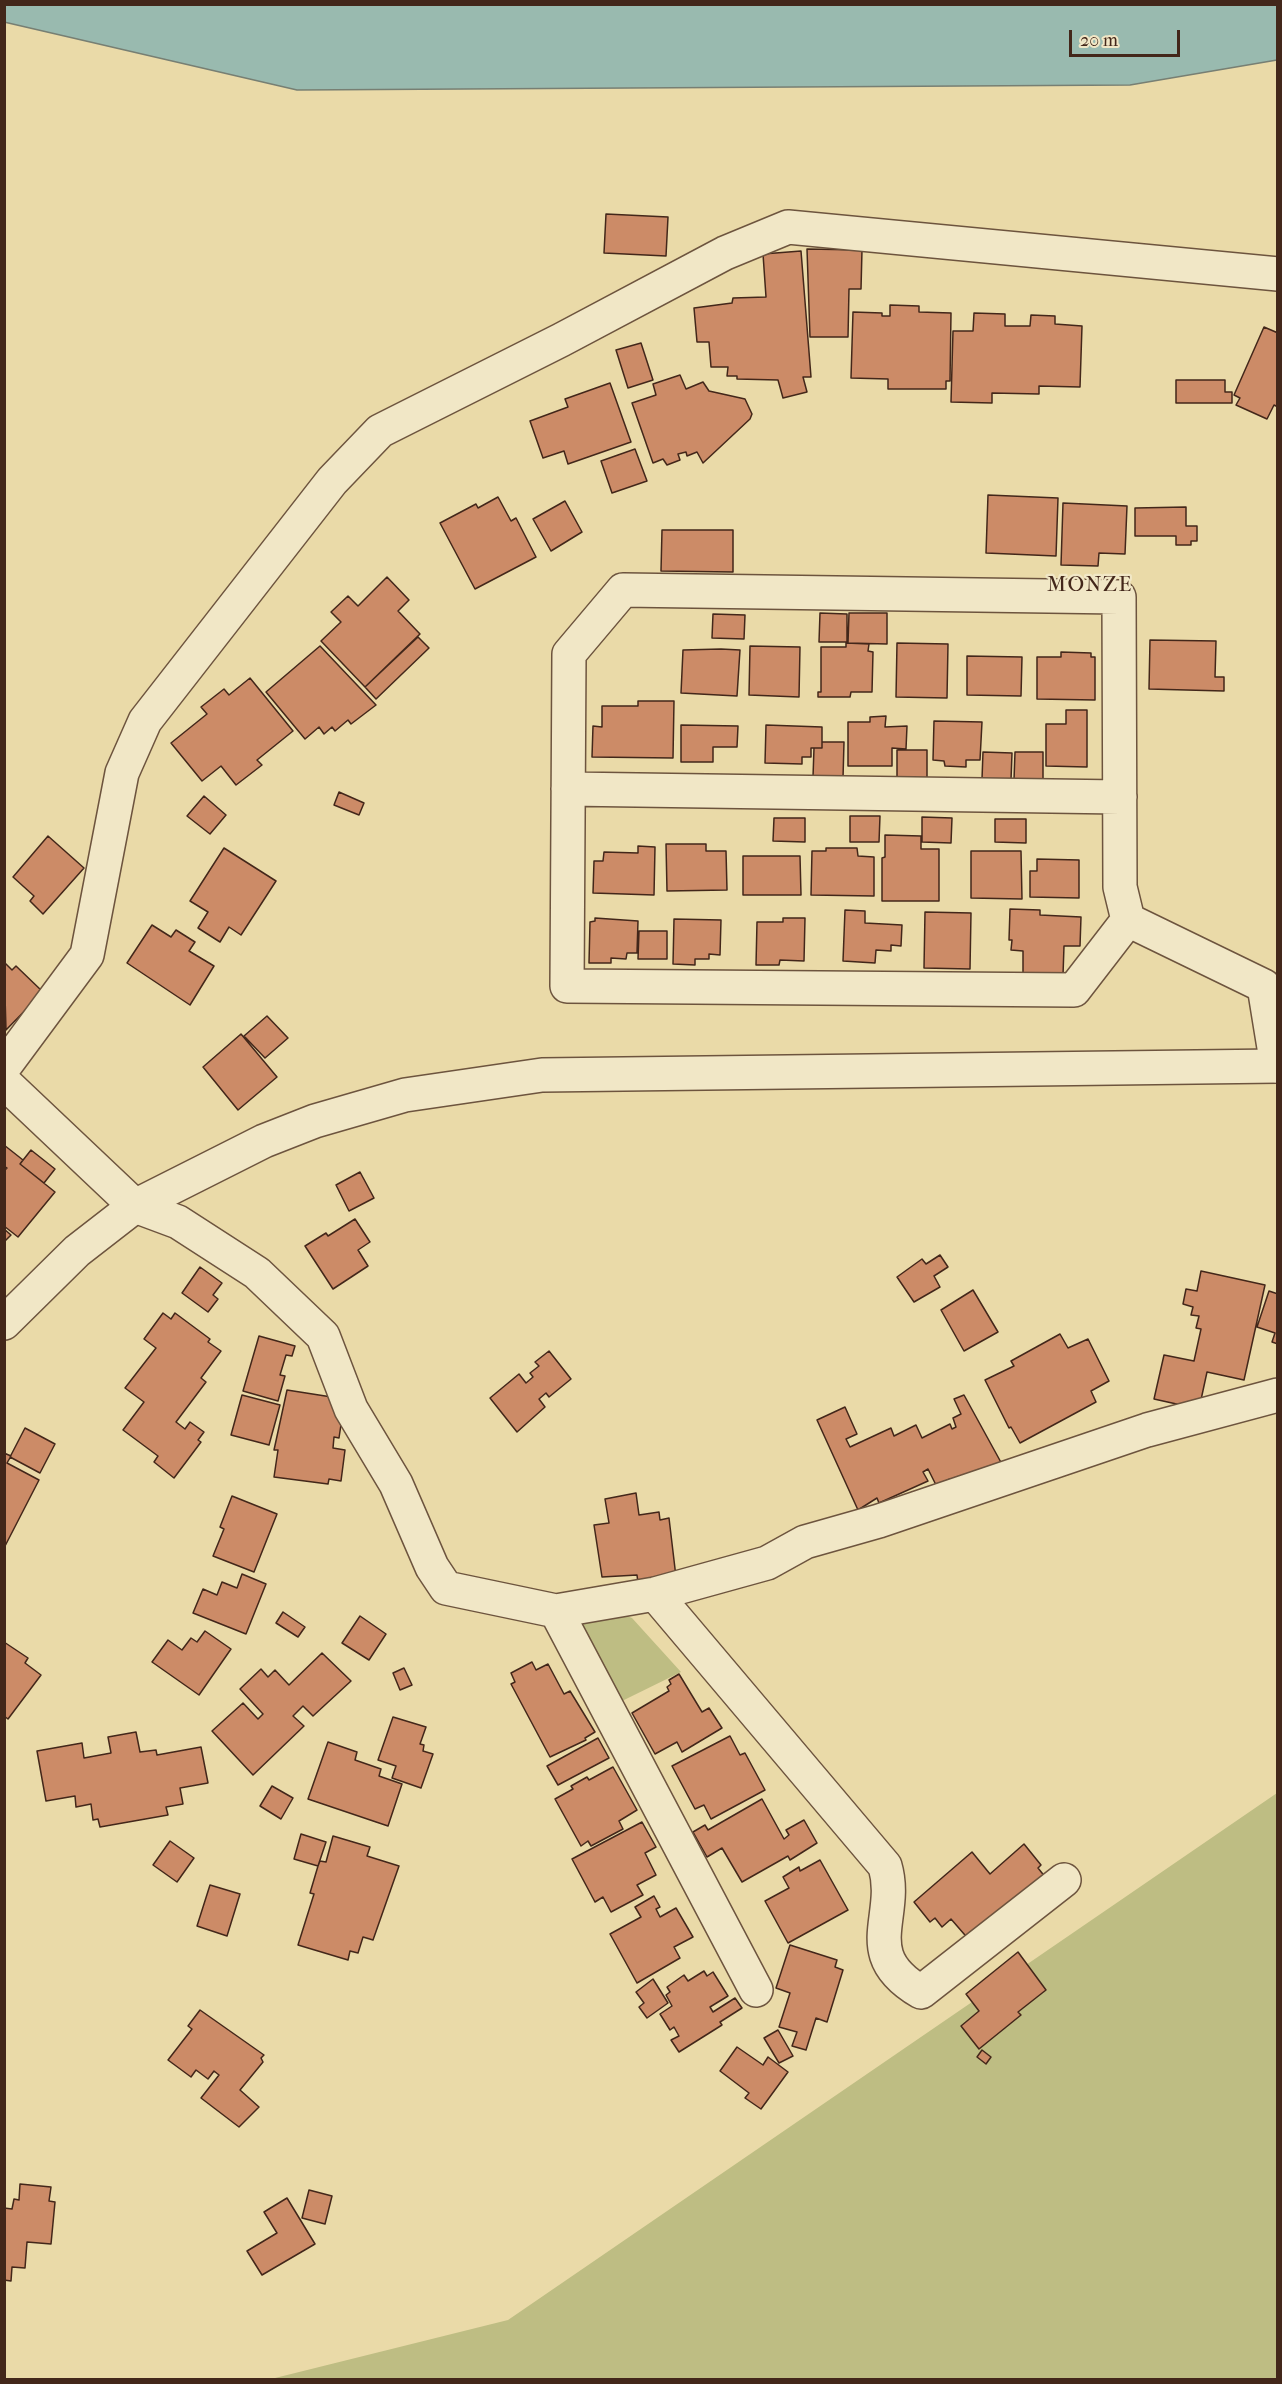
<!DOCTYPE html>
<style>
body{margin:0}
#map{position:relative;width:1282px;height:2384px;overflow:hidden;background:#eadaa8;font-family:"IM FELL French Canon",serif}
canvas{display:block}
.frame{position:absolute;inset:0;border:6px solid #43271a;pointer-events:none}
.scale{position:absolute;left:1069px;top:30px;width:111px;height:27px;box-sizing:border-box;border:3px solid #43271a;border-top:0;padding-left:8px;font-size:18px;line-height:21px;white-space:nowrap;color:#43271a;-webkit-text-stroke:4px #f1e7c6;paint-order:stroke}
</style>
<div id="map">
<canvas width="1282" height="2384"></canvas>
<div class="frame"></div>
<div class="scale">20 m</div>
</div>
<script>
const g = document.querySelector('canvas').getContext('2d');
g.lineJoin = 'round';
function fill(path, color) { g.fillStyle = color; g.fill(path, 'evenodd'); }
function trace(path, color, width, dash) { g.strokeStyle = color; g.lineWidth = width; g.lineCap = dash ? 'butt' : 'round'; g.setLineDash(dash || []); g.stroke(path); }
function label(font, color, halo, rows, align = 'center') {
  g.font = font + ' "IM FELL French Canon",serif'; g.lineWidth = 4.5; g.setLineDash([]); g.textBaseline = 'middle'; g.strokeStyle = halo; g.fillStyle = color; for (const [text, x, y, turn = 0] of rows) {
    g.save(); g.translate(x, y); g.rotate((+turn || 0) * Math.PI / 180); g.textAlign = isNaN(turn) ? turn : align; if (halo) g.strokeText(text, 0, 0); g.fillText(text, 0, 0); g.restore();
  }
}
fill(new Path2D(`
 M622 1614 632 1618 681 1672 622 1701 582 1625 584 1617Z
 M1277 1793V2379L267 2380 508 2320Z`), '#bebd83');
const water = new Path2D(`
 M1277 4V60L1130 85 297 90 4 22 5 4Z`);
fill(water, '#99baaf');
trace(water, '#777f73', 1.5);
const building = new Path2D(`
 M606 214 668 217 666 256 604 253Z
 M807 249 862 250 861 289H849L848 337H810Z
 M801 251 811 377H803L807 392 783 398 778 380 737 379V376H727L728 367H711L709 342H697L694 308 732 303 733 298 766 297 763 254Z
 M890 305 919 306V312L951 313 950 381H946V389H888V379L851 378 853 312 882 313V316H890Z
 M974 313 1005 314V326H1030L1031 315 1055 316V324L1082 326 1080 387 1039 386V394L992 393V403L951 402 953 331H973Z
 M1264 327 1278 333V407L1274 405 1267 419 1236 405 1240 398 1234 395Z
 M641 343 653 380 628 388 616 350Z
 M680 375 686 389 703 382 709 391 745 399 752 414 750 419 703 463 697 452 687 456 686 452 678 454 680 460 667 465 663 459 653 463 632 403 656 395 653 384Z
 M1176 380H1225V392H1232V403H1176Z
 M610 383 631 442 568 464 564 451 543 458 530 421 568 407 565 399Z
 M635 449 647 481 612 493 601 461Z
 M988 495 1058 498 1056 556 986 553Z
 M498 497 511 521 516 518 536 557 475 589 440 523 476 504 478 508Z
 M565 501 582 532 551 551 533 519Z
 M1063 503 1127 506 1125 554 1099 553 1098 566 1061 565Z
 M1186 507V526H1197V541H1191V545H1176V536H1135V508Z
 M662 530H733V572L661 571Z
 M387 577 409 600 398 611 420 634 365 687 321 641 341 622 331 612 348 596 358 606Z
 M820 613 847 614V642H819Z
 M849 613H887V644L848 643Z
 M713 614 745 615 744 639 712 638Z
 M418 637 429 648 376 699 365 687Z
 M1150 640 1216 641 1215 677H1224V691L1149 689Z
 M846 643 869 644 868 651 873 652 872 692H851L850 697H818V692H821V647H846Z
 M897 643 948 644 947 698 896 697Z
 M320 646 376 705 351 724 348 720 335 731 332 727 324 734 319 727 305 739 266 692Z
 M750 646 800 647 799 697 749 695Z
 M721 649 740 650 737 696 681 693 683 650Z
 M1061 652 1091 653V657H1095V700L1037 699V657H1061Z
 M967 656 1022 657 1021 696 967 695Z
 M250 678 293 731 257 760 262 765 236 785 221 766 202 781 171 743 207 714 201 707 224 689 229 695Z
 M638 701H674L673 758 592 757 593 726 602 727V706H638Z
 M1066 710H1087V767L1046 766V724H1066Z
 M886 716 885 727 907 726 906 749 892 748V766H848V722H870V717Z
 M934 721 982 722 980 760H966V767L945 766 944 761 933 760Z
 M681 725 738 726 737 747H713V762H681Z
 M766 725 822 727V748H811V757H802V764L765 763Z
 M822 742H844L843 778 813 777 814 748H822Z
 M897 750H927V778H897Z
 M983 752 1012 753 1011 780 982 779Z
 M1015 752H1043V780H1014Z
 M339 792 364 803 359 815 334 805Z
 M204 796 226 815 210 834 187 816Z
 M850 816H880L879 842H850Z
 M922 817 952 818 951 843 922 842Z
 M774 818H805V842L773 841Z
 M995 819H1026V843L995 842Z
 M885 835 921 836V849H939V901H882V858L885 857Z
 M48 836 84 868 43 914 30 901 34 896 13 877Z
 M666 844H706V851H726L727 890 667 891Z
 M638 846 655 847 654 895 593 893 594 861H603L604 852 638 853Z
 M224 848 276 881 241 935 229 927 220 942 198 928 208 912 190 901Z
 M826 848H857L858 856 874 857V896L811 895 812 851H826Z
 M971 851H1021L1022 899 971 898Z
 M743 856H800L801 895H743Z
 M1037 859 1079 860V898L1030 897V871H1037Z
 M1010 909 1040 910V915L1081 917 1080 946H1064L1063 975 1023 974V951L1011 950 1012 940H1009Z
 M845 910 865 911V923L902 925 901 946 891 945V951L876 950 875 963 843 961Z
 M925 912 971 913 970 969 924 968Z
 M595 918 638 921 637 953H627L626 959 611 958V963H589L590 922 595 921Z
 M783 918H805L804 961 780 960 779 965H756L757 922H783Z
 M674 919 721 920 720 955 709 954V959H695V965L673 964Z
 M152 925 171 937 176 930 195 942 189 951 214 966 190 1005 127 963Z
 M639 931H667V959H638Z
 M4 962 12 970 16 966 43 992 6 1030Z
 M267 1016 288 1038 265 1058 244 1036Z
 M241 1034 277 1077 238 1110 203 1067Z
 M4 1145 23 1160 20 1164 55 1192 18 1237 4 1226V1171L7 1168 4 1166Z
 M31 1150 55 1169 44 1183 20 1164Z
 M360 1172 374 1198 349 1211 336 1185Z
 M355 1219 370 1242 358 1250 368 1266 333 1289 305 1246 326 1233 328 1236Z
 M4 1229 11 1235 4 1242Z
 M940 1255 948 1267 934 1276 940 1287 914 1302 897 1277 922 1259 926 1264Z
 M200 1267 222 1283 213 1295 218 1299 208 1312 182 1293Z
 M1201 1271 1265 1285 1244 1380 1207 1372 1199 1409 1154 1399 1164 1355 1194 1361 1201 1329 1196 1328 1199 1316 1191 1315 1193 1307 1183 1304 1186 1289 1197 1291Z
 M973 1290 998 1332 964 1351 941 1310Z
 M1269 1291 1278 1294V1344L1272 1342 1275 1333 1257 1327Z
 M163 1313 171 1319 175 1313 210 1339 208 1342 221 1351 201 1378 206 1382 176 1422 185 1429 190 1422 204 1432 198 1440 201 1442 174 1478 154 1462 158 1456 123 1430 144 1402 125 1388 156 1348 144 1339Z
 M1060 1334 1068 1348 1088 1339 1109 1381 1091 1391 1096 1402 1020 1443 1011 1427 1009 1428 985 1380 1014 1366 1011 1361Z
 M259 1336 295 1346 292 1356 286 1355 280 1375 285 1376 278 1401 243 1391Z
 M549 1351 571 1379 549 1397 546 1393 539 1399 545 1407 517 1432 490 1398 519 1374 526 1383 533 1377 530 1373 539 1366 535 1362Z
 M287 1390 338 1398 343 1411 339 1438 334 1437 333 1448 345 1450 341 1481 329 1479 328 1484 274 1477 278 1450H274Z
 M242 1395 280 1405 269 1445 231 1435Z
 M964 1395 1003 1466 954 1488 950 1479 936 1485 928 1469 923 1472 928 1481 879 1503 877 1498 858 1510 817 1420 845 1407 857 1434 846 1439 850 1447 891 1428 894 1436 916 1425 922 1438 950 1424 952 1429 956 1427 953 1418 961 1414 954 1399Z
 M25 1428 55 1444 40 1473 10 1457Z
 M4 1453 11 1456 7 1463 39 1480 4 1548Z
 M636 1493 639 1515 659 1512 660 1520 669 1518 676 1577 638 1583 637 1575 602 1577 594 1525 609 1523 605 1499Z
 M232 1496 277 1514 254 1572 213 1556 224 1529 220 1527Z
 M242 1574 266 1584 246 1634 193 1613 203 1589 217 1595 222 1582 237 1588Z
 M283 1612 305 1627 298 1637 276 1623Z
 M360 1616 386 1634 369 1660 342 1643Z
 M205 1631 231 1649 199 1695 152 1662 168 1640 182 1650 191 1638 197 1642Z
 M4 1642 28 1658 25 1663 41 1675 8 1719 4 1716Z
 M322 1653 351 1681 313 1716 303 1706 293 1716 304 1726 253 1775 212 1731 243 1703 258 1719 263 1714 240 1689 261 1669 268 1677 275 1670 289 1685Z
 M532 1662 536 1670 548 1664 564 1694 570 1691 595 1732 585 1738 586 1740 550 1757 511 1684 515 1682 511 1673Z
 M404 1668 412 1685 400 1690 393 1673Z
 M679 1674 702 1712 709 1708 722 1728 682 1752 677 1742 655 1754 632 1713 669 1691 667 1687 671 1684 669 1680Z
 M393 1717 426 1727 420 1744 424 1745 423 1751 433 1754 421 1788 392 1778 396 1766 378 1760Z
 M136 1732 140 1752 156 1750 157 1755 201 1747 208 1783 180 1788 183 1804 166 1807 168 1815 100 1827 98 1819 93 1820 91 1804 76 1807 75 1796 46 1801 37 1751 82 1743 84 1758 111 1753 108 1737Z
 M730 1736 740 1755 745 1753 765 1790 711 1819 704 1805 695 1809 672 1766Z
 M598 1738 609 1758 558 1785 547 1766Z
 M328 1742 357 1752 355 1760 381 1769 379 1776 402 1784 388 1826 308 1799Z
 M613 1767 637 1810 619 1821 623 1829 591 1846 588 1841 581 1846 555 1799 573 1789 571 1786 587 1777 589 1780Z
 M272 1786 293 1798 281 1819 260 1806Z
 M762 1799 784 1839 789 1835 786 1830 804 1820 817 1843 790 1860 788 1856 742 1882 722 1848 707 1857 693 1832 705 1825 708 1830Z
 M642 1822 656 1847 645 1853 656 1875 637 1885 643 1895 611 1912 603 1897 595 1902 572 1859Z
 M301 1834 326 1842 318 1866 294 1859Z
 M333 1836 370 1847 367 1856 399 1866 373 1940 363 1937 358 1953 350 1951 348 1960 298 1945 314 1894 310 1893 318 1866 320 1861 326 1862Z
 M170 1841 194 1858 177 1882 153 1865Z
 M1024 1844 1041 1865 1038 1868 1046 1878 971 1942 951 1919 942 1927 935 1918 930 1922 914 1902 972 1852 990 1874Z
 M820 1860 848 1910 788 1943 765 1901 789 1888 783 1877 799 1867 800 1871Z
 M210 1885 240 1894 227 1936 197 1926Z
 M654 1896 660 1907 656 1909 660 1917 676 1908 693 1937 674 1947 680 1958 637 1983 610 1934 641 1917 635 1907Z
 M790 1945 837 1960 835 1967 843 1970 827 2022 816 2018 806 2050 792 2046 797 2032 779 2027 790 1993 776 1988Z
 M1018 1952 1046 1990 1018 2012 1021 2015 979 2049 961 2026 979 2011 966 1994Z
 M704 1971 707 1976 713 1972 728 1996 710 2007 713 2012 735 1998 742 2008 720 2022 722 2025 679 2052 671 2040 679 2036 674 2027 670 2030 660 2014 672 2006 666 1995 670 1992 667 1987 684 1975 688 1981Z
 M653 1979 668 2003 647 2018 639 2007 644 2003 636 1992Z
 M200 2010 264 2055 261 2058 263 2062 240 2090 259 2107 239 2127 201 2098 219 2075 214 2071 208 2079 196 2070 191 2077 168 2060 192 2029 188 2026Z
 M778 2030 793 2056 779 2063 764 2038Z
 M737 2047 763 2065 768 2057 788 2072 761 2109 745 2098 749 2093 720 2071Z
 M982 2050 991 2057 986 2064 977 2057Z
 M20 2184 51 2187 49 2201 55 2202 51 2244 27 2242 25 2268 12 2267 11 2281 4 2280V2208L12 2209 14 2199 19 2200Z
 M309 2190 332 2196 325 2224 302 2218Z
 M287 2198 315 2244 262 2275 247 2251 277 2233 264 2212Z`);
fill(building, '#cc8b67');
trace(building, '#43271a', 1.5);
const minor = new Path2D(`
 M623 590 1119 597 1120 887 1128 920 1074 990 567 986 569 654Z
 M568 789 1120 797
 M1128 920 1264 986 1277 1066
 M4 1067 87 955 122 773 145 721 332 481 380 431 561 340 725 253 788 227 1278 274
 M4 1082 135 1206 178 1222 257 1273 323 1336 351 1409 396 1484 432 1567 446 1588 556 1611 655 1594 767 1563 805 1542 879 1521 1147 1430 1278 1395
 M655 1594 885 1866C900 1917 856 1954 921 1992L1064 1880
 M556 1611 756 1990`);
const tertiary = new Path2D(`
 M4 1323 77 1251 135 1206 264 1141 315 1121 405 1095 542 1075 1278 1066`);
trace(minor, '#6d543e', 36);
trace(tertiary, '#6d543e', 36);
trace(minor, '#f1e7c6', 33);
trace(tertiary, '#f1e7c6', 33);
g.letterSpacing = '1.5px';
label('21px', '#43271a', '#f1e7c6', [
 ["MONZE",1090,586]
]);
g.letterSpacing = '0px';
</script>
